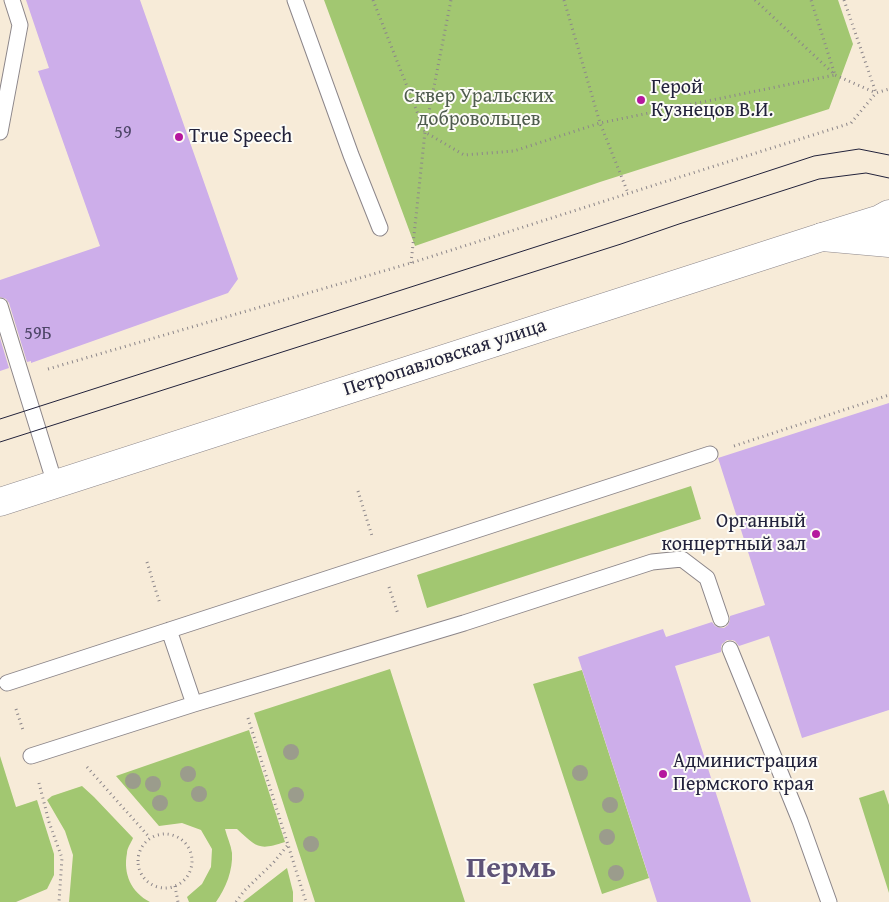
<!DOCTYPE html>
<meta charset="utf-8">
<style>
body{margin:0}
canvas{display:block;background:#f7ebd8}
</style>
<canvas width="889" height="902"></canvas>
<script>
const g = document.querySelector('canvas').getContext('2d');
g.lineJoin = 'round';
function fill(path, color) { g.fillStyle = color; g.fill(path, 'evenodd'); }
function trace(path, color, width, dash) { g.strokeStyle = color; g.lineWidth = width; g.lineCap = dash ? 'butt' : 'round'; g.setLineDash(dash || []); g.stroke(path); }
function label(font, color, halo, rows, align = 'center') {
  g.font = font + ' "Gentium Book Plus",serif'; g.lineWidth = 4; g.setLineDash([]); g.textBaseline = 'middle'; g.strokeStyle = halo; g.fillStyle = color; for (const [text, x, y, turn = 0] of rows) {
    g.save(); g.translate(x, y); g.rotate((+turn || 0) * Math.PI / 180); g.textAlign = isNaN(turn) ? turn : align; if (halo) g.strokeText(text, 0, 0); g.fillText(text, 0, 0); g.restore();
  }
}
fill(new Path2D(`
 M324 0H838L853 44 829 109 600 182 415 246Z
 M691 486 701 519 427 608 417 575Z
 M390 669 465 902H315L254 713Z
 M582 670 649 878 602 894 533 684Z
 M249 730 285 842C258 851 257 847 237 829H225C227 837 231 845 232 853 233 870 226 888 216 902H189L187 897 202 884 211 867 212 849 201 830 182 823 159 826 116 776Z
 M0 756 16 807 37 800 54 854V875L47 889 16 902H0Z
 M82 786 94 797 133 838C131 843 127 848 127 853 123 874 131 892 150 902H69L73 855 65 831 47 800 52 796Z
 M884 790 889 805V893L859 798Z
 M287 868 293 892V902H243Z`), '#a2c771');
fill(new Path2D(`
 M26 0H140L238 279 228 293 31 363V361L27 362 9 303 6 299 0 297V280L100 246 38 71 49 68Z
 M0 338 9 368 0 371Z
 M889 403V710L802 738 769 636 739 646 735 641 732 640H727L722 644 721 647V652L675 666 751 902H657L578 657 663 629 666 637 712 622 715 626 720 628H724L728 625 730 620V616L765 605 718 458Z`), '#cdaeea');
const service = new Path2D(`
 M295 0 351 155 380 228
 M0 132 20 25 12 0
 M0 306 55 484
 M169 630 194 704
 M730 649 800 821 829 902
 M7 683 710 454
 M31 756 194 704 464 623 652 562 682 559 707 578 721 619`);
const tertiary = new Path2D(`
 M822 237 889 243`);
const primary = new Path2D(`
 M0 502 822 237 880 219 889 214`);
trace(service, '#8c868a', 17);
trace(tertiary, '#8c868a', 29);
trace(primary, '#8c868a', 29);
trace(new Path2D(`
 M373 0 425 132 464 155 514 151 600 123 835 75 811 0
 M564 0 600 123 628 193
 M755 0 835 75 876 93
 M844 0 876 93
 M411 263 425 132 451 0
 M48 369 411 263 664 182 851 123 876 93 889 89
 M734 446 889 395
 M358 491 372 536
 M147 562 160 604
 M389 587 398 614
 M16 709 23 730
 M248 718 306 902
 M87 767 150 838
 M39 783 49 822 62 858 59 902
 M138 861a27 27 0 1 1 54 0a27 27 0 1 1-54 0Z
 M175 886 178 902
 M236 902 244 891 273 863 288 845`), '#8c868a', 3, [1, 4]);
trace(service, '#fff', 15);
trace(tertiary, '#fff', 28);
trace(primary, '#fff', 28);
trace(new Path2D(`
 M0 419 579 233 814 156 859 149 889 155
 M0 442 621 244 679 224 819 179 866 173 889 178`), '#22223b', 1);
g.fillStyle = '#9b9c8c';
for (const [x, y] of [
 [291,752],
 [580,773],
 [188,774],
 [133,781],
 [153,784],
 [199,794],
 [296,795],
 [160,803],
 [610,805],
 [607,837],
 [311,844],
 [616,873]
]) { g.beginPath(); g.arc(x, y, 8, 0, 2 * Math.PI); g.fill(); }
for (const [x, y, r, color] of [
 [641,100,5,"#b5179e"],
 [179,137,5,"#b5179e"],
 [816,534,5,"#b5179e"],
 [663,774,5,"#b5179e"]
]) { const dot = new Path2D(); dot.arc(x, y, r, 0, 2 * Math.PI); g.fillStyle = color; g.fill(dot); trace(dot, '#fdfcf7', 2); }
label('18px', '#4d4567', null, [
 ["59",123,133],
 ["59Б",38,334]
]);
label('20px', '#22223b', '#fdfcf7', [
 ["Герой",651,88],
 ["Кузнецов В.И.",651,111],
 ["True Speech",189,137],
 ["Органный",806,522,"right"],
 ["концертный зал",806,545,"right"],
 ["Администрация",673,762],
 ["Пермского края",673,785]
], 'left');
label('20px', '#4f5c4e', '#fdfcf7', [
 ["Сквер Уральских",479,97],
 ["добровольцев",479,120]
]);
label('20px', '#22223b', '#fdfcf7', [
 ["Петропавловская улица",445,358,-18]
]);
label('bold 30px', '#5e5378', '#fdfcf7', [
 ["Пермь",511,869]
]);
</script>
